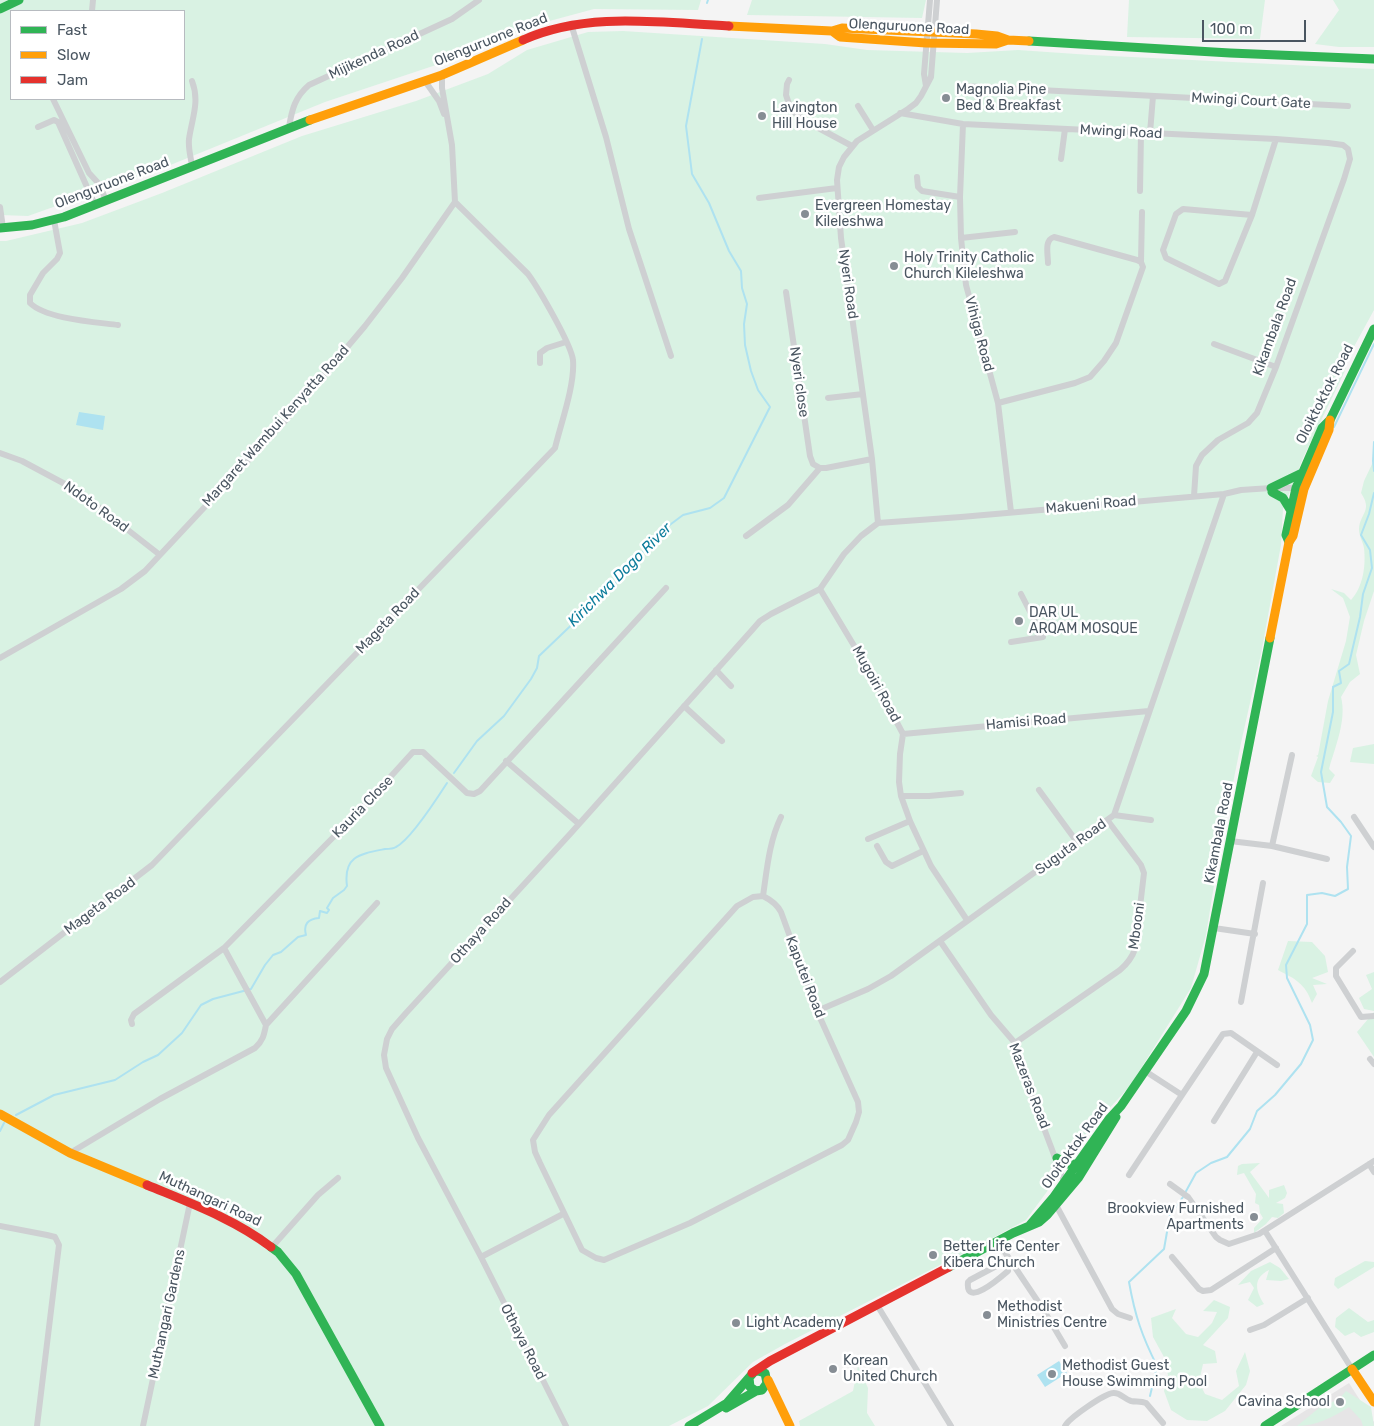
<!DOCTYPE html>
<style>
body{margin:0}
#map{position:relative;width:1374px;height:1426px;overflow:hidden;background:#f4f4f4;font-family:Rubik,sans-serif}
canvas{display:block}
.legend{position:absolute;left:10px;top:10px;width:175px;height:90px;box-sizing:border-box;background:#fff;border:1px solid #b7bbc0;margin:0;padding:6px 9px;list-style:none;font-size:15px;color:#4a5661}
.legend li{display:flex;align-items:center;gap:10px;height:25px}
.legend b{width:25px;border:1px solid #b7bbc0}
.scale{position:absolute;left:1202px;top:20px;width:104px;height:22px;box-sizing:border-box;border:2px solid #4a5661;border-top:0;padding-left:6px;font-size:15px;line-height:18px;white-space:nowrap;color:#4a5661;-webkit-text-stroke:4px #fff;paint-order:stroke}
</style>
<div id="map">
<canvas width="1374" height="1426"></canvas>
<ul class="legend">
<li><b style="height:6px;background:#30b455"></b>Fast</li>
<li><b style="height:6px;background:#ff9f0a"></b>Slow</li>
<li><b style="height:6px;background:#e5322d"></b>Jam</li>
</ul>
<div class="scale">100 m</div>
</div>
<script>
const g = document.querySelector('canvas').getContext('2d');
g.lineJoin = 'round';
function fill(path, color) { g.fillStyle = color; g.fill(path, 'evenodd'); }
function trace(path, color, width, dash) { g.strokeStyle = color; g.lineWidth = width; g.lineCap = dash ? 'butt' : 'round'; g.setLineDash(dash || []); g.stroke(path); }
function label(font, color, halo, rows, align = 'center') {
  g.font = font + ' Rubik,sans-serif'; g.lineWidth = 5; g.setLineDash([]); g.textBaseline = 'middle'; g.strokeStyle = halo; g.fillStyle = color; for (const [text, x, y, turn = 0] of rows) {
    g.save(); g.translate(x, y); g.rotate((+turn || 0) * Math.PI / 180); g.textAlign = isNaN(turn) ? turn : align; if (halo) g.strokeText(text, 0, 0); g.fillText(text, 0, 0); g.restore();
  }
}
fill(new Path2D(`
 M1349 1383 1374 1422V1426H1281Z`), '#e6e5e6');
fill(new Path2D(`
 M0 0H701L698 10 594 9 531 26 460 57 325 102 163 168 28 216 0 215ZM11 11H184V99H11Z
 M752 0H926L922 18 747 15Z
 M1129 0H1265L1260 39 1127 37Z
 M1333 0H1374V47H1339L1315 44 1339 10Z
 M623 31 825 44 867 50 967 53 1018 50 1091 55 1374 69V310L1350 354 1344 373 1303 458 1283 509 1281 545 1261 654 1241 743 1219 854 1206 935 1191 988 1130 1086 1105 1113 1026 1220 987 1241 785 1344 753 1362 708 1406 669 1426H0V241H6L82 223 162 193 302 136 416 101 488 74 527 50 588 32Z
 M1374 460V591L1364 621 1356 655 1360 674 1350 682 1341 697C1347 720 1335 747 1329 769L1335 775 1330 783 1318 782 1311 776 1318 757 1316 756 1318 755 1319 750 1328 701 1346 641 1350 617 1343 598 1331 589 1344 593 1351 600C1363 587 1366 566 1364 548 1363 542 1359 536 1359 529 1360 513 1373 511 1361 493L1364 481Z
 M1374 744V764L1350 762 1353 748Z
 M1288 941 1312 942 1325 956 1328 972 1312 978 1327 984 1313 985 1317 994 1312 1003C1305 983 1295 979 1278 970Z
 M1374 972V1011L1364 1009 1359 998 1372 989 1366 975Z
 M1374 1012V1057L1357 1032Z
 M1260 1163 1250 1172 1269 1198V1190L1284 1185 1287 1193 1285 1198 1276 1203 1283 1204 1284 1213 1278 1218 1272 1217 1266 1224 1254 1233V1228L1263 1218 1260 1213 1259 1205 1255 1203 1256 1194 1244 1173 1237 1175 1238 1166 1242 1164Z
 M1365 1261 1374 1262V1267L1338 1289 1334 1285 1335 1278Z
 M1270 1262 1280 1268 1289 1279 1281 1281 1266 1280 1269 1270C1253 1278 1255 1290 1264 1304L1257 1307 1248 1300 1254 1288 1250 1282 1238 1285 1251 1271Z
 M1214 1300 1230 1307 1228 1318 1203 1345 1215 1351 1217 1363 1203 1364 1199 1382 1205 1394 1222 1400 1239 1386 1236 1371 1245 1352 1250 1371 1246 1385 1225 1411 1207 1421 1187 1420 1171 1410 1164 1391 1168 1375 1164 1357 1153 1337 1151 1318 1176 1309 1172 1318 1186 1334 1198 1337 1212 1323 1217 1312 1203 1311Z
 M1349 1308 1368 1322 1374 1320V1332L1361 1337 1354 1332 1345 1336 1335 1327 1336 1318Z
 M858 1366 868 1388 867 1413 875 1426H800L799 1421 853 1391Z
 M1346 1391 1371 1407 1374 1426H1363L1361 1420 1349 1407C1333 1417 1316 1426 1297 1426L1319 1408 1339 1399Z`), '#d9f2e3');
fill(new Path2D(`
 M79 412 105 416 103 430 76 425Z
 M1059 1361 1067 1373 1045 1387 1037 1375Z`), '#aee2f0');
trace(new Path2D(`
 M707 3 708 0
 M1334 427 1374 344
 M1374 442 1373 461 1374 471
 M454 773 477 741 504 716 531 679 537 668 539 656 629 570 655 536 683 515 710 508 724 498 770 407 758 390 751 371 745 345 744 324 747 304 742 288 741 271 729 251 709 203 692 174 686 126 702 39
 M16 1115 54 1095 115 1080 143 1062 158 1055 182 1033 201 1005 213 999 251 989 265 965 273 955 281 952 298 937 306 935C303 924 308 919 319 918L320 911 327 913 329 910 327 908 333 898 344 890 347 886C343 856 360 854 385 849 388 849 393 849 396 847 410 840 438 797 447 783
 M0 1131 4 1123
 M1185 1193 1196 1173 1211 1163 1227 1157 1250 1129 1257 1111 1275 1095 1301 1064 1313 1040 1310 1025 1287 978 1286 965 1307 924V895L1322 893 1335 896 1348 889 1347 867 1351 836 1341 822 1327 807 1321 772 1333 712V687L1341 683 1339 671 1349 664 1360 617 1363 594 1372 568 1370 550 1361 535 1369 514 1374 493
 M1150 1396 1157 1366C1142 1336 1135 1316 1129 1282L1164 1249 1170 1215 1183 1197`), '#aee2f0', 2);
trace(new Path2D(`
 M92 11 93 0
 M571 24 606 137 629 229 671 356
 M789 80 787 84 786 95 791 110 809 123 852 146
 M192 81C200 102 192 118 189 139 188 149 191 157 192 167
 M425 81 439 101 444 114
 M926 86 924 74 930 0
 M962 86 1348 106
 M53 99 89 173 100 185 106 201
 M858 106 873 130
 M900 113 963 124 1276 139 1328 143 1343 145 1348 149 1350 159 1344 179 1276 367 1257 413 1248 423 1218 440 1202 455 1196 466 1194 496
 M963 124 960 197 961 238 966 285 998 403 1011 512
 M38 127 54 120 58 122 95 205
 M289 127C292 109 295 97 309 85L452 19 479 0
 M1150 133 1153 96
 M1061 159 1065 129
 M917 177 918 187 922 191 960 197
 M1140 191 1141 133
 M759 198 837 188
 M0 207 3 228
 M1252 215 1183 209 1176 214 1163 250 1166 258 1219 284 1225 281 1252 215 1276 139
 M54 220 60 253 57 259 43 273 30 295V303C46 319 95 322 118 325
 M961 238 1015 232
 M1141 262 1142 212
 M786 292 810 456 813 464 820 468
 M1214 344 1276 367
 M540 363V353L547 348 566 342
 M828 398 863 394
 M998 403 1075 383 1090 377 1104 361 1116 343 1143 267 1141 262 1137 260 1054 237C1044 240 1048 254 1048 263
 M0 453 22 461 78 491 160 555
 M878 523 872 459 841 238 837 180 839 167 844 157 857 141 908 109 916 103 921 96 931 77 937 0
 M878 523 961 517 1224 494 1241 490 1271 488H1300
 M746 536 788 505 820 468H826L872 459
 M820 589 874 679 903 734 900 754 899 782 901 796 910 821 931 866 967 920
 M1011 642 1043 637 1021 594
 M0 658 121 589 145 571 284 422 365 326 402 278 455 202 452 145 442 88V75
 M716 670 731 686
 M684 706 722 741
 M903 734 1149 711
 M506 761 579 824
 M1039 790 1077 842
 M901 796H929L961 793
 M1114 815 1151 820
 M1354 817 1374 847
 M868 839 910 821
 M1230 841 1272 846 1327 859
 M877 846 886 862 892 866 923 851
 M1272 846 1292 755
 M763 896C771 900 777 904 781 912L817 1011 858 1102 859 1112 856 1122 848 1140 842 1145 690 1223 604 1260 596 1258 582 1250 540 1163 535 1152 533 1140 549 1115 737 906 753 897Z
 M763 896C767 869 769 842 781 817
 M1214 928 1255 934
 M940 941 991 1015 1015 1043 1022 1070 1065 1184
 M1353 951 1336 968V976L1361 1017 1374 1016
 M0 982 152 865 555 448C561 423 575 385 573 360 571 344 539 289 528 274L455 202
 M1241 1002 1263 883
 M817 1011 868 989 891 976 1114 815 1224 494
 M132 1024 131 1020 134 1014 224 948
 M266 1025 377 903
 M1015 1043 1120 970C1127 964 1132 958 1135 949L1144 873 1141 865 1108 821
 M1370 1059 1374 1064
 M1182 1095 1223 1034 1231 1033 1277 1065
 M1214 1121 1257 1052
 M70 1153 160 1099 255 1048C263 1041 264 1035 266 1025L224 948 363 807 413 752H423L467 793 474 794 480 791 666 588
 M1369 1164 1374 1172
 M1129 1175 1182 1095 1145 1071
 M1170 1184 1188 1197 1216 1237 1220 1240 1229 1244 1259 1234 1374 1161
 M1056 1205 1112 1309 1118 1314 1130 1318
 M0 1226 47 1235 55 1237 59 1245 37 1426
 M1265 1231 1352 1369
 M998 1242 1043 1309 1065 1346
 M272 1247 318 1195 338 1178
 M481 1257 563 1214
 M1172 1257 1199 1289 1203 1291 1211 1290 1276 1248
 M1002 1263 970 1280 968 1282C965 1309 1001 1277 1008 1271
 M877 1305 951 1426
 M1250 1330 1264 1325 1308 1298
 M143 1426 190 1203
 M566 1426 481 1257 418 1138 386 1068 384 1055 387 1039 392 1029 406 1013 571 833 753 629 760 621 771 614 820 589 844 554 861 536 878 523
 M1065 1426C1069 1418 1104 1394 1113 1393 1120 1392 1124 1399 1131 1401 1136 1402 1141 1401 1146 1403L1163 1423`), '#ced0d2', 6);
trace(new Path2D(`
 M0 9 19 0
 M1029 41 1230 53 1374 59
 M0 228 32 225 64 217 310 120
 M1271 488 1302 473
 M1272 492 1283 498 1291 511
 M1289 542 1286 535 1296 488 1322 428 1330 420 1374 329
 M1057 1158 1067 1164H1077
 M1030 1225 1053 1198 1109 1119 1121 1106 1186 1011 1204 974 1270 638
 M271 1247 278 1252 296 1274 380 1426
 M949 1267 1013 1233 1039 1222 1047 1215 1079 1177 1116 1117
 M726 1408 756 1391
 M689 1426 727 1403 754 1372 758 1371 765 1373 767 1383 762 1390 756 1391 750 1387 749 1378
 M1265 1426 1374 1355`), '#30b455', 9);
trace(new Path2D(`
 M729 26 832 31 840 37 926 43 996 44 1008 40 1029 41
 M832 31 842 28 976 34 997 36 1008 40
 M310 120 442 75 523 40
 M1270 638 1289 542 1293 536 1304 489 1329 430 1330 420
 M0 1114 70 1153 147 1185
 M1352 1369 1374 1402
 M768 1380 790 1426`), '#ff9f0a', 9);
trace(new Path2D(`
 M523 40C588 11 661 23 729 26
 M147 1185C190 1203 234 1219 271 1247
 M752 1373 770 1361 949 1267`), '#e5322d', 9);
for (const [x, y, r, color] of [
 [946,98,5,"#868d94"],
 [762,116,5,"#868d94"],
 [805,214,5,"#868d94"],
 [894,266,5,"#868d94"],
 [1019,621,5,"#868d94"],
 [1254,1217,5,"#868d94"],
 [933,1255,5,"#868d94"],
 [987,1315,5,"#868d94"],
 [736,1323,5,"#868d94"],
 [833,1369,5,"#868d94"],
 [1052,1374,5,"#868d94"],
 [1340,1402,5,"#868d94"]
]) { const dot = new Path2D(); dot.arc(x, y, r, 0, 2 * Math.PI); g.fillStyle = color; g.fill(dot); trace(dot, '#fff', 2); }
label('14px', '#4a5661', '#fff', [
 ["Olenguruone Road",909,27,3],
 ["Olenguruone Road",491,40,-22],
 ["Mijikenda Road",374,55,-25],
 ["Mwingi Court Gate",1251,101,3],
 ["Mwingi Road",1121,132,3],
 ["Olenguruone Road",112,183,-21],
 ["Nyeri Road",848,284,82],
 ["Kikambala Road",1275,327,-70],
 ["Vihiga Road",979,334,75],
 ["Nyeri close",799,382,82],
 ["Oloiktoktok Road",1325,394,-63],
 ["Margaret Wambui Kenyatta Road",276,426,-48],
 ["Makueni Road",1091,505,-5],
 ["Ndoto Road",96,507,36],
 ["Mageta Road",388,621,-46],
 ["Mugoiri Road",876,684,61],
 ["Hamisi Road",1026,722,-5],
 ["Kauria Close",363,807,-46],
 ["Kikambala Road",1219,833,-79],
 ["Suguta Road",1071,847,-36],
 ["Mageta Road",100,906,-37],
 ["Mbooni",1137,926,-82],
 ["Othaya Road",481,931,-48],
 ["Kaputei Road",805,977,69],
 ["Mazeras Road",1029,1086,69],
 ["Oloitoktok Road",1075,1146,-54],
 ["Muthangari Road",210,1199,25],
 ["Muthangari Gardens",167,1314,-78],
 ["Othaya Road",523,1342,63]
]);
label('14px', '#4a5661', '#fff', [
 ["Magnolia Pine",956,90],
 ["Bed & Breakfast",956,106],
 ["Lavington",772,108],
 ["Hill House",772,124],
 ["Evergreen Homestay",815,206],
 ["Kileleshwa",815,222],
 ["Holy Trinity Catholic",904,258],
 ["Church Kileleshwa",904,274],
 ["DAR UL",1029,613],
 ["ARQAM MOSQUE",1029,629],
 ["Brookview Furnished",1244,1209,"right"],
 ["Apartments",1244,1225,"right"],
 ["Better Life Center",943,1247],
 ["Kibera Church",943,1263],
 ["Methodist",997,1307],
 ["Ministries Centre",997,1323],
 ["Light Academy",746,1323],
 ["Korean",843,1361],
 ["United Church",843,1377],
 ["Methodist Guest",1062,1366],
 ["House Swimming Pool",1062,1382],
 ["Cavina School",1330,1402,"right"]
], 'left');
label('italic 15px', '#0c7c9b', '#fff', [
 ["Kirichwa Dogo River",620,575,-45]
]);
</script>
